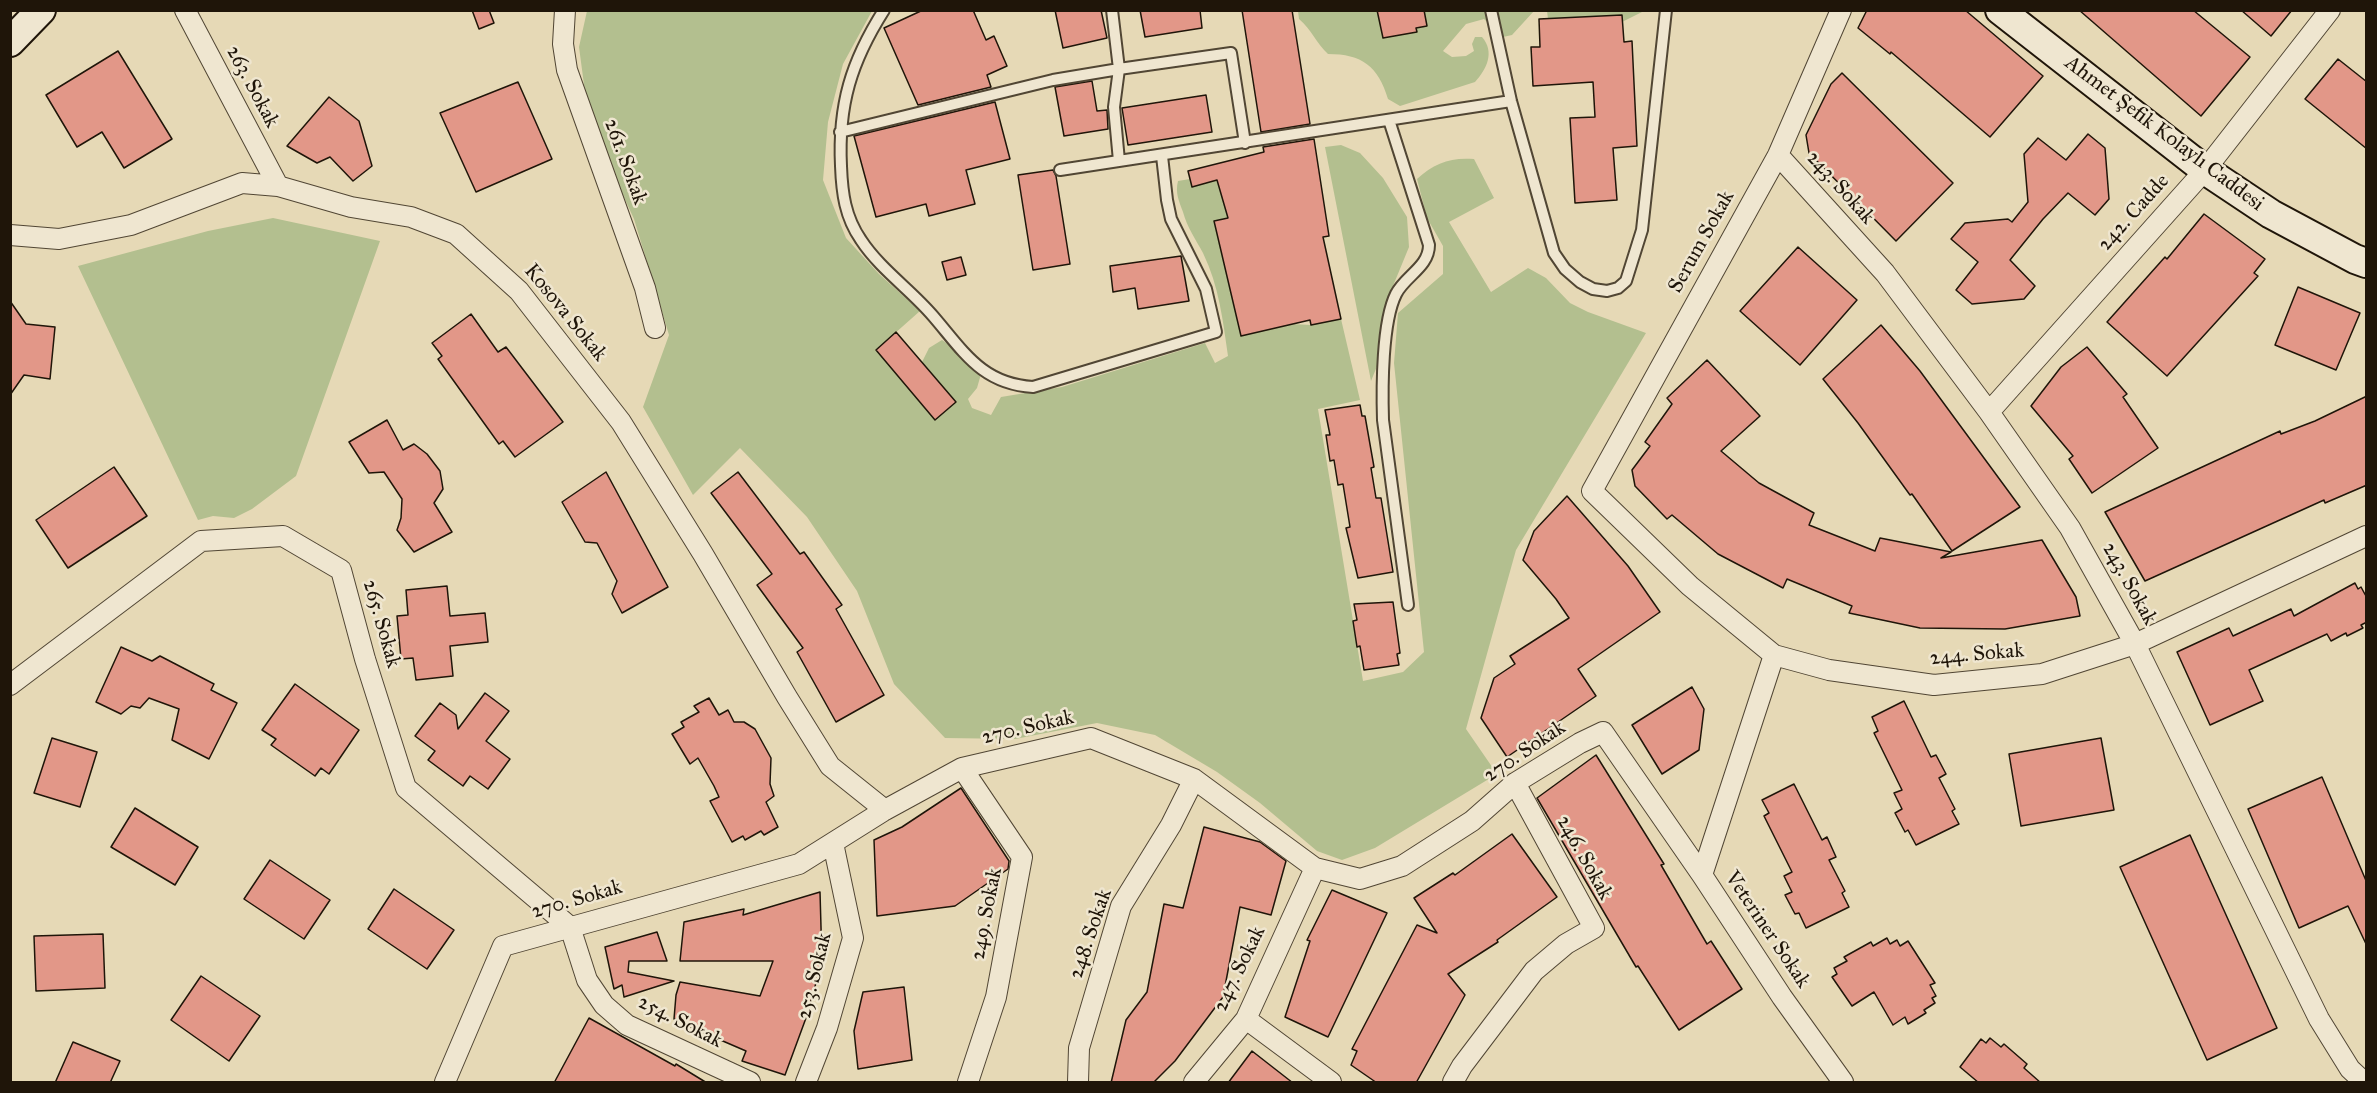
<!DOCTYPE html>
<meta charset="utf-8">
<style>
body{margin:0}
#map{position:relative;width:2377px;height:1093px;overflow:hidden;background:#e6d9b6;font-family:"IM FELL Great Primer",serif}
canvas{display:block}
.frame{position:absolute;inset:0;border:12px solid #1f1509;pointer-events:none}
</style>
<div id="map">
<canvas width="2377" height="1093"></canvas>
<div class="frame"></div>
</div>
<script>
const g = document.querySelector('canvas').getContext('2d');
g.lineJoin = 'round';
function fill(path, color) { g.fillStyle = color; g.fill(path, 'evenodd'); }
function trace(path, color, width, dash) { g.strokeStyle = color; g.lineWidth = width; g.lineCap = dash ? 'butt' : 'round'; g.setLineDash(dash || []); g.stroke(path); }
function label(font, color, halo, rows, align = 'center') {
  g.font = font + ' "IM FELL Great Primer",serif'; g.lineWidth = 5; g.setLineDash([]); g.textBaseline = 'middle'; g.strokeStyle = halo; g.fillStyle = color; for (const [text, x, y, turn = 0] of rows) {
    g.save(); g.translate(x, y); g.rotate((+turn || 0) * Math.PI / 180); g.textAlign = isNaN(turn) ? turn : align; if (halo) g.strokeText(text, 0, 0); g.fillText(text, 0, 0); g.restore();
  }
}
fill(new Path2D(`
 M587 11H872L843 64 828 122 823 180 846 238 879 274 920 311 876 350 935 420 956 402 922 362 929 348 942 340 965 356 981 374 977 388 968 399 972 408 991 415 1001 397 1062 387 1205 343 1215 363 1228 356C1223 321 1219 286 1203 253 1196 240 1187 227 1183 212 1179 201 1175 193 1178 181L1190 179 1217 180 1282 243 1214 222 1241 336 1292 324 1311 325 1341 319 1360 400 1318 409 1363 681 1403 672 1424 652 1394 363 1398 313 1443 274V246L1427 218 1417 179C1434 163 1451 157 1474 159L1494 198 1449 222 1491 292 1528 268 1546 278 1570 303 1588 312 1646 333 1516 550 1466 729 1497 774 1375 848 1342 860 1317 851 1260 803 1217 772 1155 735 1097 723 1015 739 945 738 894 684 857 591 807 517 740 448 693 495 643 407 669 335 634 219 589 122 579 47Z
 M1298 11H1534L1512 35 1503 37 1484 19 1466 24 1443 51 1452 57 1466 56 1474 51 1472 44 1475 37H1482C1495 52 1487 69 1475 82L1400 106 1388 99C1378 66 1362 54 1328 54 1317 44 1311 29 1299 19Z
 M1547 11H1644L1622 22 1621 15 1548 19Z
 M1341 145 1360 153 1383 178 1407 217 1409 247 1386 303 1382 354 1371 381 1325 147Z
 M273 218 380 241 296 476 252 509 234 518 213 516 198 520 78 266 208 231Z`), '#b3bf8f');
const building = new Path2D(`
 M472 10H489L494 23 479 29Z
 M923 10H973L986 40 994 36 1007 66 987 75 991 87 918 105 884 28Z
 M1055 10H1101L1107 38 1063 48Z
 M1140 10H1200L1202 28 1145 37Z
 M1242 10H1292L1310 124 1261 132Z
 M1377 10H1424L1427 26 1416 28 1417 32 1383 38Z
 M1867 10H1965L2043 76 1990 137 1891 52 1890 54 1858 28Z
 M2079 10H2193L2250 57 2201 116Z
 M2241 10H2292L2271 36Z
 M1622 15 1624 42 1632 41 1637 146 1613 148 1617 200 1575 203 1570 118 1595 117 1593 82 1533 86 1531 47H1540L1539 19Z
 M118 51 172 139 124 168 102 132 77 147 46 95Z
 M2338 59 2367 82V149L2305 99Z
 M1842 73 1953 183 1896 241 1809 153 1806 135 1831 84Z
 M1092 81 1097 111 1107 110 1108 129 1064 136 1055 87Z
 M518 82 552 159 476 192 440 113Z
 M1206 95 1212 132 1128 145 1122 108Z
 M329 97 359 121 372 166 353 181 330 157 317 163 287 146Z
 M995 102 1010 159 966 170 975 204 929 216 926 204 876 217 854 136Z
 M2088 134 2105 148 2109 199 2095 215 2068 193 2043 219 2010 260 2035 286 2024 299 1972 304 1956 290 1978 262 1951 239 1965 223 2008 219 2012 222 2028 202 2024 154 2038 138 2066 160Z
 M1314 139 1329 236 1323 237 1341 319 1311 325 1310 320 1241 336 1214 221 1228 218 1217 180 1192 187 1188 171 1264 152 1263 147Z
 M1053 170 1056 176 1070 264 1033 270 1018 175Z
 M2204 214 2265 259 2254 273 2258 276 2167 376 2107 322 2165 257 2167 259Z
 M1798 247 1857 300 1800 365 1740 311Z
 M1181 256 1189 301 1138 309 1135 288 1113 292 1110 266Z
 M961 257 966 275 947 280 942 262Z
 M2298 287 2360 313 2336 370 2275 345Z
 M10 301 26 324 55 327 50 379 24 375 10 395Z
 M471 314 498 352 506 347 563 422 515 457 503 441 499 444 438 359 442 356 432 343Z
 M1881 325 1920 371 2020 507 1952 551 1912 494 1910 495 1858 423 1823 379Z
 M896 332 956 402 935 420 876 350Z
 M2087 347 2127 394 2123 397 2158 448 2092 493 2069 459 2073 456 2031 406 2061 367Z
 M1707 360 1760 416 1721 451 1759 483 1814 513 1809 525 1875 551 1880 538 1951 552 1941 558 2042 540 2076 597 2080 616 2005 629 1920 628 1849 613 1852 606 1787 579 1783 588 1718 554 1672 515 1667 519 1635 486 1632 470 1650 446 1645 442 1672 404 1667 398Z
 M2367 396V485L2325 503 2324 500 2145 581 2105 512 2280 431 2281 434 2315 421Z
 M1360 405 1362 416H1365L1374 467 1371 468 1376 498H1381L1393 572 1358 578 1346 528 1350 527 1343 484 1338 485 1334 460 1330 461 1326 435H1330L1325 410Z
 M387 420 403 450 414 444 427 454 440 471 443 489 434 503 452 532 414 552 397 530 401 518 402 499 384 472 369 473 349 442Z
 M114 467 147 516 68 568 36 520Z
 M606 472 668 587 622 613 612 594 617 581 597 543 585 542 562 502Z
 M738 472 800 554 804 552 842 605 836 609 884 695 836 722 797 652 803 648 757 585 772 574 711 493Z
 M1567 496 1628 566 1660 612 1578 669 1596 696 1507 757 1481 718 1494 678 1515 664 1510 656 1569 618 1556 599 1523 560 1534 531Z
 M2355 583 2358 589 2361 587 2367 598V622L2361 625 2363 628 2347 636 2346 633 2331 641 2327 634 2249 670 2263 701 2210 725 2177 652 2229 628 2233 636 2291 609 2294 616Z
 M447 586 450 616 485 613 488 642 450 646 453 676 416 680 413 658 401 659 397 616 408 615 406 590Z
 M1393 602 1400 653 1397 654 1399 665 1364 670 1360 646 1357 647 1353 621 1357 620 1354 604Z
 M121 647 152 661 160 656 214 684 211 690 237 703 209 759 172 740 179 709 149 698 140 708 131 706 121 714 96 702Z
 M295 684 359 730 329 774 321 768 315 776 271 745 276 739 262 730Z
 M1692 687 1704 709 1699 750 1662 774 1632 725Z
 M485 693 509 711 486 741 510 759 488 789 470 776 463 786 428 760 435 751 415 736 440 703 456 715 458 729Z
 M709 698 719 715 728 710 734 722H744L755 729 771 758 770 784 774 796 766 802 778 827 764 835 761 831 745 840 743 836 732 842 710 801 719 797 714 786 698 758 690 764 672 734 684 727 681 722 699 712 694 706Z
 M1904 701 1931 757 1936 755 1946 774 1939 778 1955 809 1952 811 1959 824 1916 845 1908 830 1905 832 1895 813 1902 809 1894 793 1902 790 1874 733 1878 731 1872 717Z
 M52 738 97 752 80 807 34 793Z
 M2101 738 2114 810 2021 826 2009 754Z
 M1596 755 1664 864 1661 865 1707 944 1711 941 1742 989 1679 1030 1638 966 1636 967 1537 798Z
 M2322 777 2367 883V946L2348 906 2299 928 2248 809Z
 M1794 784 1822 840 1827 837 1836 857 1829 860 1845 891 1842 893 1849 907 1806 928 1799 913 1795 914 1785 895 1792 892 1784 876 1792 872 1764 816 1769 813 1762 800Z
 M961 788 1009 861 1008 869 955 906 877 916 874 840 902 827Z
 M135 808 198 847 175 885 111 847Z
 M1204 827 1260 842 1286 861 1271 915 1240 907 1223 997 1175 1061 1153 1083H1111L1126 1020 1147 992 1164 904 1183 908Z
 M1512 834 1557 897 1497 940 1498 942 1448 974 1465 995 1416 1083H1377L1351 1065 1357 1051 1352 1049 1417 925 1437 933 1414 898 1453 873 1455 875Z
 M2190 835 2277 1028 2207 1060 2120 867Z
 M270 860 330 900 304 939 244 899Z
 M394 889 454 930 427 969 368 929Z
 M1332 890 1387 913 1328 1037 1285 1017 1310 941 1307 940Z
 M820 892 822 962 806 1018 785 1075 742 1061 746 1051 688 1026 684 1021 674 1019 676 995 680 982 760 996 773 961H680L684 922 744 909 743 915Z
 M657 932 667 961H629L628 972 674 981 624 997 622 985 614 989 605 947Z
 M103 934 105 988 36 991 34 936Z
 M1887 938 1890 944 1897 940 1900 946 1908 941 1935 983 1930 985 1936 996 1932 998 1935 1003 1924 1010 1926 1013 1908 1024 1905 1017 1893 1025 1874 992 1852 1006 1832 977 1837 974 1834 968 1847 961 1844 957 1871 942 1873 946Z
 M201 976 260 1016 229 1061 171 1020Z
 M904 987 912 1060 858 1069 854 1031 863 992Z
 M589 1018 675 1066 676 1064 707 1083H554Z
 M1990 1038 2001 1047 2004 1044 2027 1064 2024 1068 2041 1083H1979L1960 1067 1981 1039 1986 1043Z
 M73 1042 120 1061 110 1083H55Z
 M1252 1051 1293 1083H1228Z`);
fill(building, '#e29788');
trace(building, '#1f1509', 1.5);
const service = new Path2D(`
 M884 10C851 62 838 105 841 166 842 193 845 217 861 240 880 269 911 290 933 316 964 352 982 384 1033 387L1216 332 1206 289 1171 219 1167 200 1162 156
 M1491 10 1511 101 1554 253 1565 269 1580 282 1593 289 1607 291 1618 288 1626 281 1642 230 1666 10
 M1389 120 1429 245C1429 267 1405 276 1396 294 1382 322 1382 388 1383 420L1408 605
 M840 132 1053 80 1119 69 1112 10
 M1119 161 1114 107 1119 69 1231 53 1245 143
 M1060 170 1511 101`);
const minor = new Path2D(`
 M185 10 278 186
 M565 10 563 44 567 70 645 288 655 328
 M1841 10 1778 155 1592 491 1690 586 1774 655 1829 670 1934 685 2042 674 2135 644 2366 536
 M1778 155 1885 273 1989 412 2070 528 2135 644 2319 1019 2350 1069 2364 1082
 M10 235 59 239 131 225 242 183 278 186 351 207 411 217 456 234 519 291 621 422 703 554 787 697 830 766 885 810
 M1989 412 2205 170 2330 10
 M1774 655 1702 875 1782 997 1843 1082
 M10 685 201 541 283 536 341 570 365 659 406 788 570 927 587 980 604 1005 627 1025 750 1082
 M962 768 1022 857 996 997 968 1082
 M1246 1019 1331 1082
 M445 1082 503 946 799 864 885 810 962 768 1091 738 1194 779 1315 868 1360 879 1402 866 1472 821 1515 783 1580 743 1603 732 1702 875
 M806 1082 827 1028 853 938 833 843
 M1078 1082 1079 1048 1121 906 1171 825 1194 779
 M1194 1082 1246 1019 1315 868
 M1453 1082 1462 1066 1534 971 1566 944 1594 928 1515 783`);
const secondary = new Path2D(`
 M2000 10 2205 170 2271 214 2355 259 2366 263
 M10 42 41 10`);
trace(service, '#514634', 14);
trace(minor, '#514634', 22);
trace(secondary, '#1f1509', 32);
trace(service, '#efe6d0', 10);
trace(minor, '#efe6d0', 20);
trace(secondary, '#efe6d0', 28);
label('21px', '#1f1509', '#efe6d0', [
 ["263. Sokak",252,87,62],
 ["Ahmet Şefik Kolaylı Caddesi",2164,134,37],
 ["261. Sokak",625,162,70],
 ["243. Sokak",1840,188,48],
 ["242. Cadde",2134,213,-48],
 ["Serum Sokak",1702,242,-61],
 ["Kosova Sokak",565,313,51],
 ["243. Sokak",2129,584,61],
 ["265. Sokak",381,624,74],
 ["244. Sokak",1977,655,-5],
 ["270. Sokak",1028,728,-13],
 ["270. Sokak",1525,752,-34],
 ["246. Sokak",1584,858,61],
 ["270. Sokak",577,900,-16],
 ["249. Sokak",987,914,-79],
 ["Veteriner Sokak",1767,930,56],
 ["248. Sokak",1091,934,-71],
 ["247. Sokak",1240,969,-64],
 ["253. Sokak",815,976,-76],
 ["254. Sokak",680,1022,27]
]);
</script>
